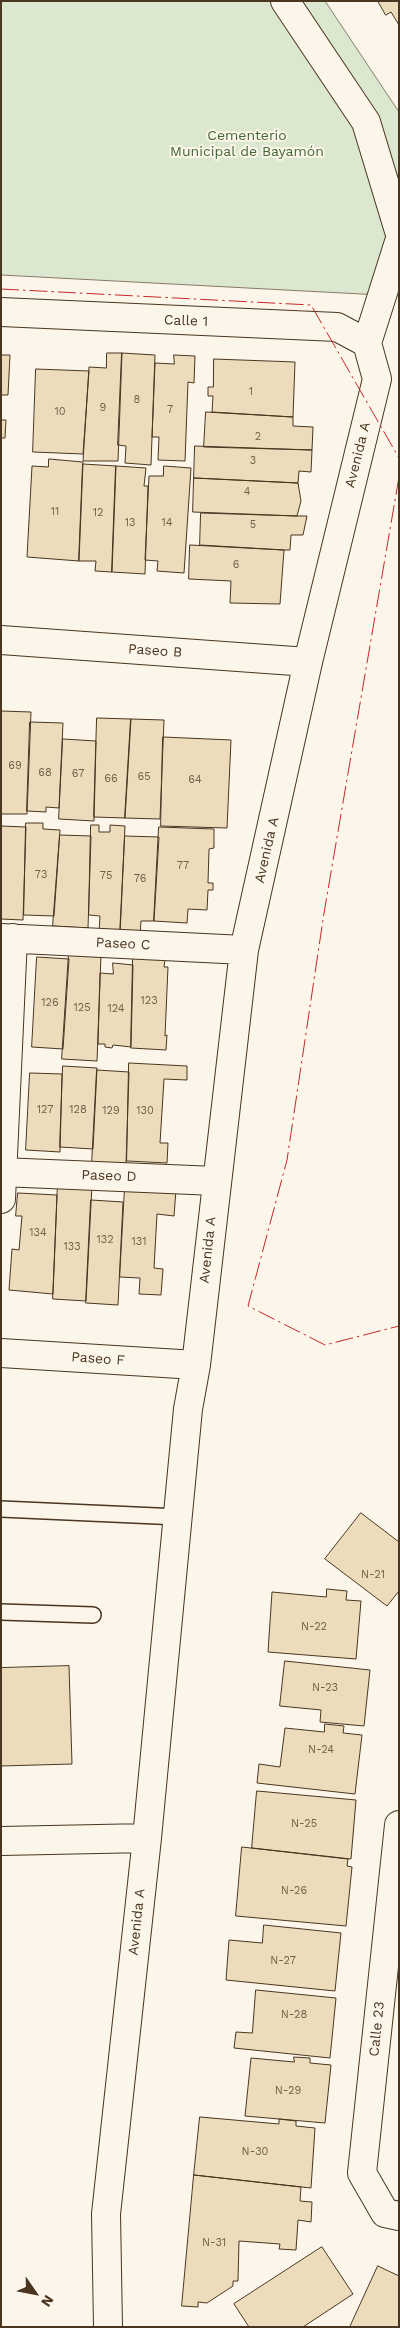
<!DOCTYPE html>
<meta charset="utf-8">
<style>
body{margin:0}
#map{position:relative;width:400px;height:2328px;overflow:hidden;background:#fbf6e9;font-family:"Work Sans",sans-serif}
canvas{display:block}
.frame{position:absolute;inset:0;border:2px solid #4a3520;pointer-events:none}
.north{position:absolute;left:10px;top:2268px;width:50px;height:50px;-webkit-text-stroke:4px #fbf6e9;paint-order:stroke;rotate:123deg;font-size:14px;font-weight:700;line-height:20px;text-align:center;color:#4a3520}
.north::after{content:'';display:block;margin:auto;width:18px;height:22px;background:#4a3520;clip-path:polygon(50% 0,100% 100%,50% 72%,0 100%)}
</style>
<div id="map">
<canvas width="400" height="2328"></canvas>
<div class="frame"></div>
<div class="north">N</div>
</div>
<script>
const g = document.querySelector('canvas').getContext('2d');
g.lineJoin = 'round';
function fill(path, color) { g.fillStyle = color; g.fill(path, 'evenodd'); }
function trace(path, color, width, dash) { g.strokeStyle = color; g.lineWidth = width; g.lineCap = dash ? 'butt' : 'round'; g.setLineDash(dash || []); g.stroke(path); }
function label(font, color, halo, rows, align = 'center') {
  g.font = font + ' "Work Sans",sans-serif'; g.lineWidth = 4; g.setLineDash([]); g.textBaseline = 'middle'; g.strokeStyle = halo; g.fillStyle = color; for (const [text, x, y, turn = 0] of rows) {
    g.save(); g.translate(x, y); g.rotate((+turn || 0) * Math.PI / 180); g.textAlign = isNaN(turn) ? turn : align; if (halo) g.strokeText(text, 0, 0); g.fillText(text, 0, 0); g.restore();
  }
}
const green = new Path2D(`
 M1 1H325L399 112V296L1 275Z`);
fill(green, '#dce7d0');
trace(green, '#887966', 1);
const building = new Path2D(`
 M378 1H399V25L391 12 386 15Z
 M107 353H122L118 461H83L89 367 106 368Z
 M122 353 155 355 151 465 125 463 126 446 118 445Z
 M1 355H10L8 395H1Z
 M174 355 195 356 194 383 188 382 185 461 158 460 159 437H152L155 363 174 364Z
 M214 359 295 362 293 417 212 412 213 396H208V387H213Z
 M36 369 89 371 83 454 33 452Z
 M206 412 293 417V426L313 427 312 450 204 447Z
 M1 420H6L5 438H1Z
 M195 446 312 450 311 472 299 471 298 483 194 478Z
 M49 459 83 462 79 561 27 557 32 466 48 467Z
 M83 464 116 466 112 572 95 571 96 561H79Z
 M116 466 146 468 144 486H148L145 574 112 572Z
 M164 466 191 468 184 573 157 571 158 561 145 560 149 476H163Z
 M194 478 298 483 301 501 297 516 193 512Z
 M201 513 297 516H307L303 535H291L290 550H284L200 545Z
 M190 545 284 550 280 604 230 603 231 581 189 579Z
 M1 711 31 712 27 814H1Z
 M97 718 131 719 125 818 94 817Z
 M131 719 164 720 160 819 125 818Z
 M30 722 63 723 59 808 46 807V812L27 811Z
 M163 737 231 740 227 828 161 826Z
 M63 739 96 741 94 821 59 819Z
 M26 823H43V829L60 830 54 916 24 915Z
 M91 825H99V832H110V825L125 826 120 935 99 934 100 916 89 915Z
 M1 826 26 827 23 920 1 919Z
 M159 827 214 829V848L209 849 208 883H213V890H208L207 910 188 909 187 923 154 921Z
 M60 835 91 836 88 928 53 926Z
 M125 836 159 837 154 921H141L140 936 120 935Z
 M69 953 101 955 97 1061 62 1059Z
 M37 957 69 959 63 1049 32 1047Z
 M133 957 165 959 164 967H168L165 1036 167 1035 166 1050 131 1048Z
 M113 963 133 965 131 1047 113 1045 112 1048 105 1047V1044H98L100 973 113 974Z
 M129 1063 187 1066V1080L164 1079 160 1143H168L167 1163 127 1161Z
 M63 1066 97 1068 93 1149 60 1147Z
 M97 1070 129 1072 126 1165 92 1163Z
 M30 1073 62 1074 60 1152 26 1150Z
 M58 1182 92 1185 86 1301 53 1299Z
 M125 1187 176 1190 174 1216 157 1214 154 1268 163 1269 161 1295 139 1294 140 1278 120 1277Z
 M18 1193 57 1195 53 1294 9 1290 12 1249 19 1250 22 1216H16Z
 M91 1200 123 1202 118 1305 86 1303Z
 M361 1513 399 1542V1591L387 1606 325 1559Z
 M327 1589 347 1591 346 1600 361 1601 356 1659 268 1652 272 1592 326 1597Z
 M285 1661 370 1670 364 1726 320 1722 321 1710 280 1706Z
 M69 1666 72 1764 1 1766V1668Z
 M325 1724 344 1726 343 1733 362 1735 355 1794 257 1783 259 1764 280 1767 285 1728 324 1732Z
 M257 1791 356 1800 351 1859 252 1848Z
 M242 1847 348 1859 347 1866 352 1867 346 1926 236 1916Z
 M264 1925 341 1933 335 1991 226 1980 229 1940 262 1943Z
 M256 1990 336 1998 330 2058 234 2048 236 2032 252 2033Z
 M294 2057 310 2058V2063L331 2065 325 2123 245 2116 251 2058 294 2062Z
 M200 2117 279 2124V2119L296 2121V2126L315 2128 311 2188 194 2175Z
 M194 2175 301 2187 300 2201 312 2202 311 2222 298 2220 296 2250 279 2249 280 2244 239 2241 238 2281H233V2286L207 2303 198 2302V2307L182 2306Z
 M322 2247 353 2294 303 2327H249L234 2304Z
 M378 2266 399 2276V2327H350Z`);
fill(building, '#ecdcbc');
trace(building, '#4a3520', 1);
const service = new Path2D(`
 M1 1509 179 1517
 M1 1612 93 1615`);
const minor = new Path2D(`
 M285 1 366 122 399 231
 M1 312 337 327 367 343
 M367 343 399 242
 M1 640 308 662
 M1 938 244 950
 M1 1172 216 1181
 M1 1199 13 938
 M1 1353 196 1365
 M399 1825 362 2173 385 2213 399 2216
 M1 1841 147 1838
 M108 2327 106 2214 147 1838 188 1409 196 1365 244 950 308 662 377 379 367 343`);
trace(service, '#4a3520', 18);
trace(minor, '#4a3520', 30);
trace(service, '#fbf6e9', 15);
trace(minor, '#fbf6e9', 28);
trace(new Path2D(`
 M1 289 311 305 399 458
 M399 477 324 913 287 1160 248 1306 325 1345 399 1326`), '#c62828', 1, [18, 4, 2.5, 4]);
label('11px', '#725f47', null, [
 ["1",251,392],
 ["8",137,400],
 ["9",103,408],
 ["7",170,410],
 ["10",60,412],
 ["2",258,437],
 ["3",253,461],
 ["4",247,492],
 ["11",55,512],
 ["12",98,513],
 ["13",130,523],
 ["14",167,523],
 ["5",253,525],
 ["6",236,565],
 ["69",15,766],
 ["68",45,773],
 ["67",78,774],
 ["65",144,777],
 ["66",111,779],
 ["64",195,780],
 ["77",183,866],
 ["73",41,875],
 ["75",106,876],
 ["76",140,879],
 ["123",149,1001],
 ["126",50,1003],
 ["125",82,1008],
 ["124",116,1009],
 ["127",45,1110],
 ["128",78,1110],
 ["129",111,1111],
 ["130",145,1111],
 ["134",38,1233],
 ["132",105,1240],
 ["131",139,1242],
 ["133",72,1247],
 ["N-21",373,1575],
 ["N-22",314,1627],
 ["N-23",325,1688],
 ["N-24",321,1750],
 ["N-25",304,1824],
 ["N-26",294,1891],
 ["N-27",283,1961],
 ["N-28",294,2015],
 ["N-29",288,2091],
 ["N-30",255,2152],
 ["N-31",214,2243]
]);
label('14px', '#436837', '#fbf6e9', [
 ["Cementerio",247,136],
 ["Municipal de Bayamón",247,152]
]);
label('14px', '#4a3520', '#fbf6e9', [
 ["Calle 1",186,321,2],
 ["Avenida A",358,455,-76],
 ["Paseo B",155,651,4],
 ["Avenida A",267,850,-77],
 ["Paseo C",123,944,3],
 ["Paseo D",109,1176,2],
 ["Avenida A",208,1250,-84],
 ["Paseo F",98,1359,4],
 ["Avenida A",137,1922,-84],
 ["Calle 23",377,2029,-84]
]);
</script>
